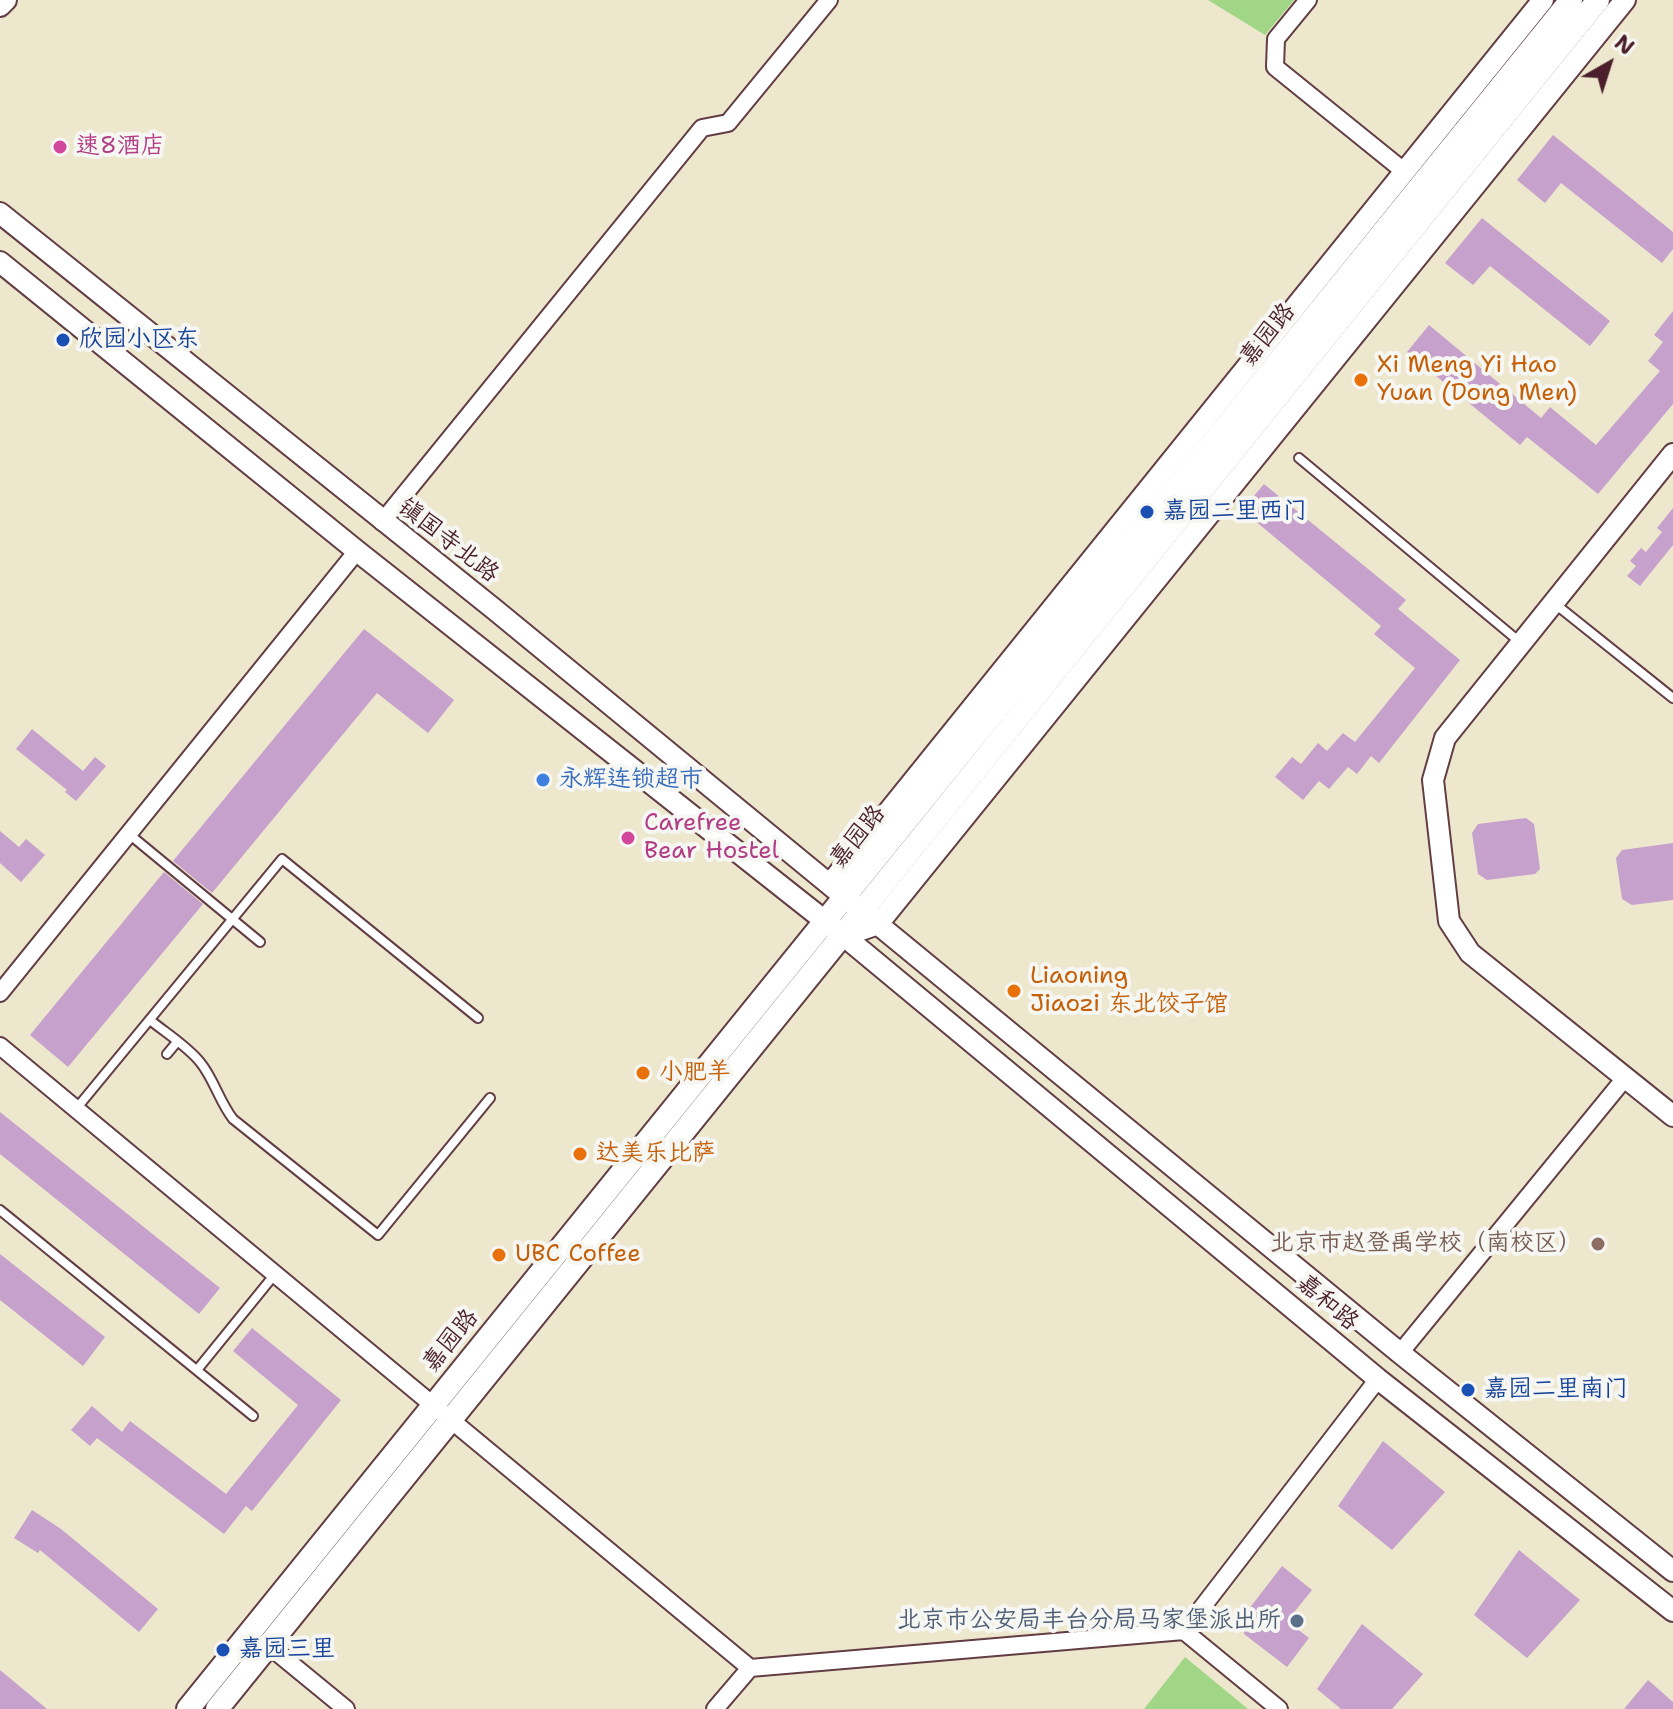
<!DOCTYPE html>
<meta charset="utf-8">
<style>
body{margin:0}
#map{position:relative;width:1673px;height:1709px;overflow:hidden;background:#ede7ce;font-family:"Shantell Sans",sans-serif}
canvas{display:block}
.north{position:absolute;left:1569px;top:24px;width:80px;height:80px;-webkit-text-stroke:6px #f6f6f2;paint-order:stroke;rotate:39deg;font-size:22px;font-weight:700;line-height:32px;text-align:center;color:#4a1f2b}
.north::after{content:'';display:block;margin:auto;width:28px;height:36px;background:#4a1f2b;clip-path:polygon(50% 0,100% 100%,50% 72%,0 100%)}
</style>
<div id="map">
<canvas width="1673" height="1709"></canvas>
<div class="north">N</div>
</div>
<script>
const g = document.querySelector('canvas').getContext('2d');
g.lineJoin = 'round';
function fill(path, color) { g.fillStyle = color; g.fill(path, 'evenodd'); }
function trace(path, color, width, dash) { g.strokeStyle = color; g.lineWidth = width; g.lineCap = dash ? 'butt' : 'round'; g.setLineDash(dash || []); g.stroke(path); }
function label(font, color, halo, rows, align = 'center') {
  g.font = font + ' "Shantell Sans","LXGW WenKai TC",sans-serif'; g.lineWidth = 8; g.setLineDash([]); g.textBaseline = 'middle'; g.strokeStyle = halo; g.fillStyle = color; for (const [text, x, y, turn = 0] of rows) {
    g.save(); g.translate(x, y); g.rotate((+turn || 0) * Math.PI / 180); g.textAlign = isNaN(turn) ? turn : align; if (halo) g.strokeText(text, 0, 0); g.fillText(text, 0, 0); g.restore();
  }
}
fill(new Path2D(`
 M1208 0H1294L1265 35Z
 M1185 1657 1248 1709H1144Z`), '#a1d686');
fill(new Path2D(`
 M1553 135 1673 232V249L1662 263 1561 183 1545 203 1517 180Z
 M1482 218 1610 321 1590 346 1490 266 1473 285 1445 263Z
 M1673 311V404L1598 494 1527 437 1520 445 1407 352 1429 325 1541 418 1550 407 1596 445 1660 371 1648 361 1663 342 1654 335Z
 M1264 484 1406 600 1398 609 1460 660 1379 763 1371 756 1357 774 1348 767 1329 789 1319 781 1303 800 1275 777 1292 757 1301 764 1318 743 1327 751 1343 733 1355 742 1415 668 1374 634 1381 626 1242 510Z
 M1673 508V545L1640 586 1627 576 1636 566 1630 561 1641 548 1646 552 1662 532 1657 528Z
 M364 629 454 700 428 733 377 693 212 893 173 861Z
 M32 729 83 771 95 757 106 766 76 801 65 792 67 790 16 749Z
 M1526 818 1534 824 1540 869 1535 874 1487 880 1478 874 1472 833 1478 824Z
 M0 831 19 847 26 839 45 855 21 882 0 863Z
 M1673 843V900L1632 905 1622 899 1616 858 1622 850Z
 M164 872 203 904 68 1067 30 1035Z
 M0 1112 220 1288 199 1314 0 1154Z
 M0 1254 105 1337 83 1366 0 1300Z
 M252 1328 341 1400 252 1511 246 1506 224 1534 97 1438 90 1446 71 1430 92 1406 122 1432 130 1421 226 1494 298 1405 233 1351Z
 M1383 1441 1445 1492 1392 1550 1338 1506Z
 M32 1510 61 1529 158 1609 139 1632 40 1550 38 1553 14 1538Z
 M1519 1550 1580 1600 1527 1658 1474 1615Z
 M1282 1566 1312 1590 1287 1621 1309 1638 1287 1667 1244 1634 1245 1614Z
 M1362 1624 1423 1674 1392 1709H1341L1317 1689Z
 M0 1670 47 1709H0Z
 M1648 1680 1673 1702V1709H1624Z`), '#c5a1cb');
const service = new Path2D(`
 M1299 458 1521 643
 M1554 603 1673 698
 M129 834 260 942
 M150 1020C166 1033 187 1046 200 1062 214 1079 219 1101 233 1119L378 1235 490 1098
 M167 1054 177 1042
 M76 1109 282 859 478 1018
 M0 1210 253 1416
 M197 1370 275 1274`);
const minor = new Path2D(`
 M1308 0 1276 39 1275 67 1405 172
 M382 522 702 128 728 123 829 0
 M0 993 357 551
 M0 1046 750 1668 1184 1631 1279 1709
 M1400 1353 1625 1078
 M1184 1631 1378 1379
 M268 1645 346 1709
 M715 1709 750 1668`);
const tertiary = new Path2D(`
 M0 6 6 0
 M0 213 494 609 1400 1353 1673 1571
 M0 262 357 551 844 936 1378 1379 1673 1611
 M1673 454 1445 738 1433 780 1449 921 1470 953 1673 1116
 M830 884 1543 0
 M844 936 878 924 1625 0`);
const secondary = new Path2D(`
 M188 1709C647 1137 1111 571 1571 0
 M217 1709 1598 0`);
trace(service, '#623d43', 12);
trace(minor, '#623d43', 20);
trace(tertiary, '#623d43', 24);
trace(secondary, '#623d43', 26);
trace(service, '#fff', 8);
trace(minor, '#fff', 16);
trace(tertiary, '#fff', 20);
trace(secondary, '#fff', 22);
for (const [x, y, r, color] of [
 [60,147,8,"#d1479c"],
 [63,340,8,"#1a4fb4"],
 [1361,380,8,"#e8710a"],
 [1147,512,8,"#1a4fb4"],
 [543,780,8,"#3f7fe0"],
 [628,838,8,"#d1479c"],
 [1014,991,8,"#e8710a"],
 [643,1073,8,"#e8710a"],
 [580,1154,8,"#e8710a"],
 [1598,1244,8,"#8d6e63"],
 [499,1255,8,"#e8710a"],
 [1468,1390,8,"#1a4fb4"],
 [1297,1621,8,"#5c6f8a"],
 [223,1650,8,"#1a4fb4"]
]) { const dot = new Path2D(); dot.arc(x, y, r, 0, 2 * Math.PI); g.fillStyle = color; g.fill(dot); trace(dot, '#f6f6f2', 3); }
label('24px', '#b23c85', '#f6f6f2', [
 ["速8酒店",76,147],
 ["Carefree",644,824],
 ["Bear Hostel",644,852]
], 'left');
label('24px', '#4a1f2b', '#f6f6f2', [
 ["嘉园路",1268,335,-51],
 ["镇国寺北路",448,541,38],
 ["嘉园路",858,837,-51],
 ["嘉和路",1327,1303,40],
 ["嘉园路",451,1341,-51]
]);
label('24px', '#164399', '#f6f6f2', [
 ["欣园小区东",79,340],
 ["嘉园二里西门",1163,512],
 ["嘉园二里南门",1484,1390],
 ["嘉园三里",239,1650]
], 'left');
label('24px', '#c56008', '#f6f6f2', [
 ["Xi Meng Yi Hao",1377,366],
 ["Yuan (Dong Men)",1377,394],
 ["Liaoning",1030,977],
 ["Jiaozi 东北饺子馆",1030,1005],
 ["小肥羊",659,1073],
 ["达美乐比萨",596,1154],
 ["UBC Coffee",515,1255]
], 'left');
label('24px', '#366cbe', '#f6f6f2', [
 ["永辉连锁超市",559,780]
], 'left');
label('24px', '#785e54', '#f6f6f2', [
 ["北京市赵登禹学校（南校区）",1582,1244]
], 'right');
label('24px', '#4e5e75', '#f6f6f2', [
 ["北京市公安局丰台分局马家堡派出所",1281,1621]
], 'right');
</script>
